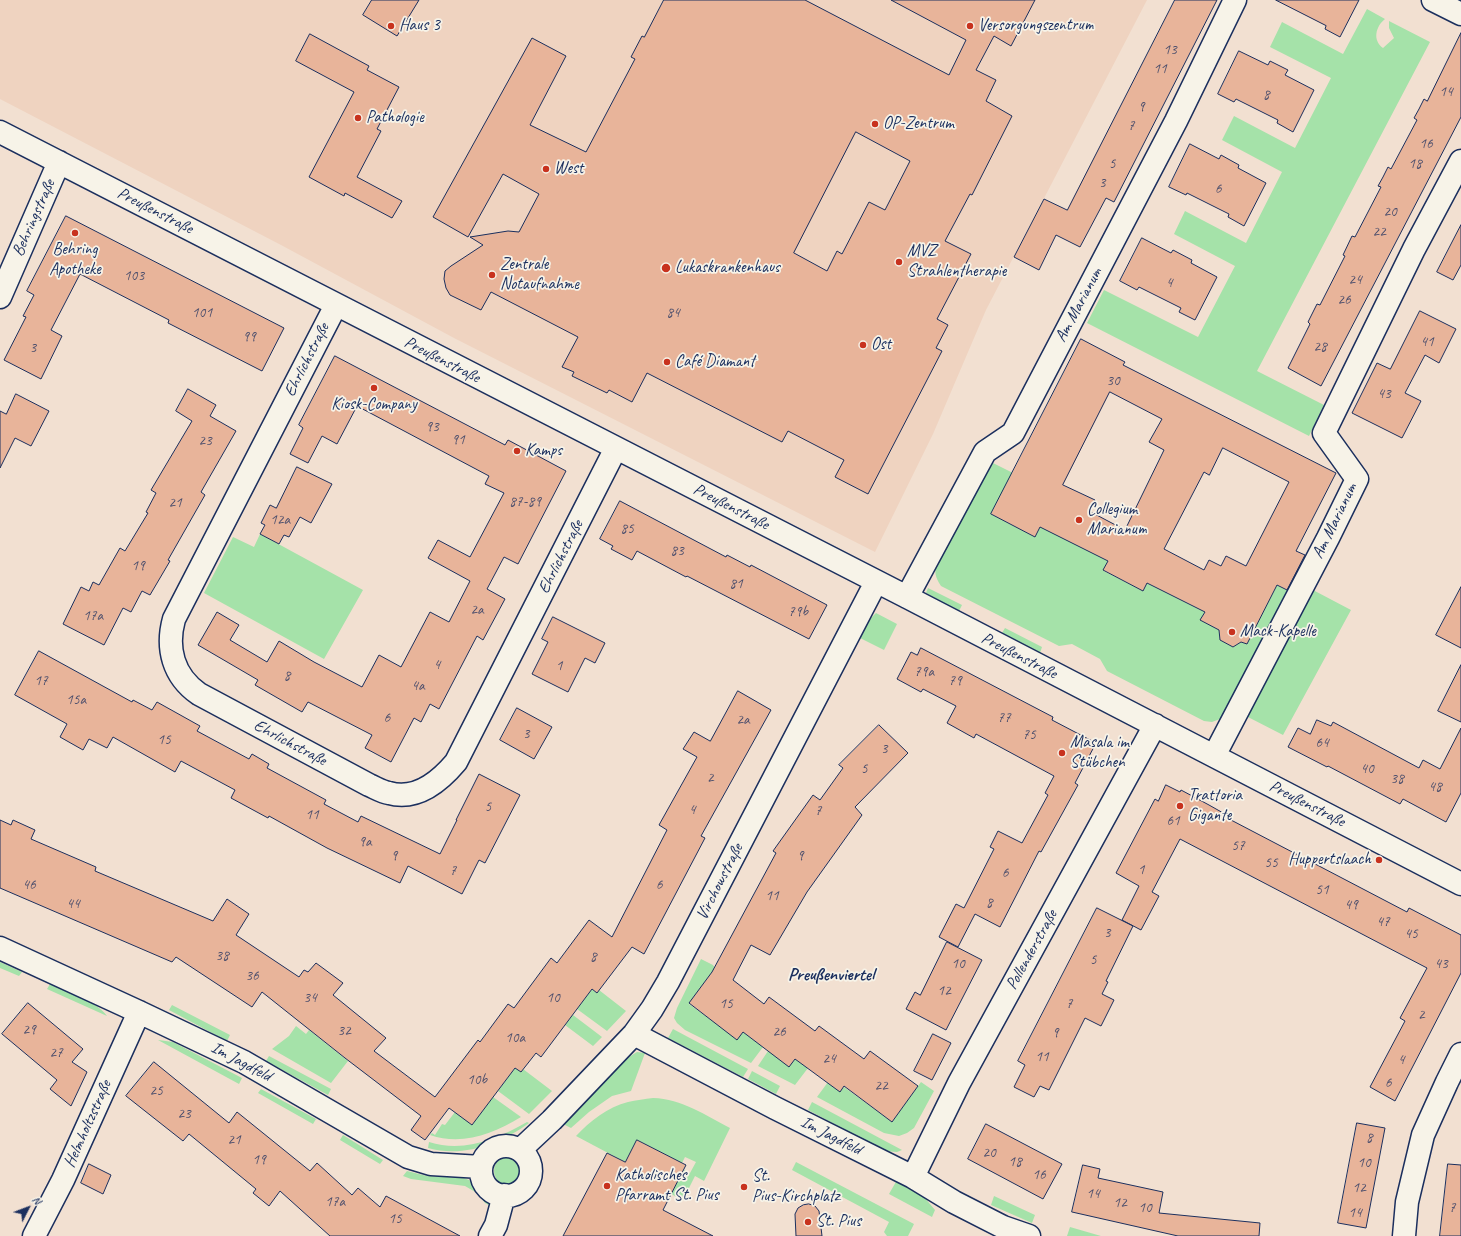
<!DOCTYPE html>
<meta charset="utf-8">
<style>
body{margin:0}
#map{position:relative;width:1461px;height:1236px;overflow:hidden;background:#f2e0d1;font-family:Caveat,sans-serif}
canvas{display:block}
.north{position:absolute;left:8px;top:1188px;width:40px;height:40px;-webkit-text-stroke:3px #f7f3e8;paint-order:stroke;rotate:48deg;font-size:11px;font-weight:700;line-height:16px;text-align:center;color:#1b2f5e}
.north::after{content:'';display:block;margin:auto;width:14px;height:18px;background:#1b2f5e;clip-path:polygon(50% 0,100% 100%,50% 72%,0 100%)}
</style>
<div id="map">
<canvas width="1461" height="1236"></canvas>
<div class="north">N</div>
</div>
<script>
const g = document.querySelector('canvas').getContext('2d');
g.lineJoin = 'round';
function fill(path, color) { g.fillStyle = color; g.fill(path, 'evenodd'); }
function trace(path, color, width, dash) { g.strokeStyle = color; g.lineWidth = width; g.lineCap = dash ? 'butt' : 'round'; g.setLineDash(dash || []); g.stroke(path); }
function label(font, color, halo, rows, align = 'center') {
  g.font = font + ' Caveat,sans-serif'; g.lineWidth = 3.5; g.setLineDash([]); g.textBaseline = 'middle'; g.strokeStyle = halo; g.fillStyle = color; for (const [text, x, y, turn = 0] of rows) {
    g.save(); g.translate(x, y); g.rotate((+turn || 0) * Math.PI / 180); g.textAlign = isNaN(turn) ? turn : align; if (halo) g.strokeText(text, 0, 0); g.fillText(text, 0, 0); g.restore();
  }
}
fill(new Path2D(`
 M0 0H1147L986 310 933 434 875 552 454 338 281 245 0 99Z`), '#efd3c0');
fill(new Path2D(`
 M1367 9 1385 19C1376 26 1372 40 1383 48L1394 38 1389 28V21L1430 42 1257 371 1324 405 1309 436 1087 323 1104 290 1198 337 1235 266 1174 234 1185 211 1246 243 1282 172 1222 140 1234 116 1295 148 1331 78 1270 47 1282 22 1343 54Z
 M989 461 1013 473 991 514 1035 537 1042 523 1047 530 1108 561 1104 571 1143 591 1147 583 1205 612 1201 620 1219 630 1220 640 1233 647 1241 642 1247 644 1277 585 1288 591 1313 590 1351 610 1283 735 1246 716 1238 729 1220 719 1212 722 1204 721 1107 671 1100 659 1072 644 1059 646 941 586C935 577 934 572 937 561Z
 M260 534 363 590 324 659 204 593 233 537 254 547Z
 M928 588 962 605 959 611 926 593Z
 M876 613 897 624 884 650 860 638 868 621Z
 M1005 628 1042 647 1040 653 1002 633Z
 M701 959 713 965 715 968 689 1004 737 1039 743 1032 763 1047 751 1063 685 1030 677 1023 674 1018 677 1008Z
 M0 962 22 972 19 976 0 968Z
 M50 984C67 992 97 1001 107 1016L47 989Z
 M592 989 597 993 599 990 626 1011 607 1031 577 1009Z
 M172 1005 230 1035 227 1041 169 1010Z
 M573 1015 602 1037 593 1046 565 1025Z
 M296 1026 306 1034 309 1030 348 1061 331 1083 272 1049 289 1036Z
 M673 1029 748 1069 743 1077 668 1038Z
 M158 1040 173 1042 242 1078 239 1084Z
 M768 1051 795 1059 808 1068 795 1085 758 1066Z
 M637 1052 645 1053 631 1091 612 1096 589 1112 571 1128 563 1124 629 1057Z
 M269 1056 331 1089 328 1095 266 1061Z
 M515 1068 521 1072 523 1069 552 1091 529 1114 498 1091Z
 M752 1071 780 1086 776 1094 748 1079Z
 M828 1082 840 1091 844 1087 892 1122 921 1082 934 1091 914 1128 907 1133 899 1136 884 1133 817 1097Z
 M261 1089 316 1119 313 1124 258 1093Z
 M493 1097 521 1117C493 1134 462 1146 430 1135L432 1133 435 1135 442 1124 445 1125 455 1112 472 1125Z
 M653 1098C682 1099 705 1115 730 1128L704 1181 695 1176 683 1200 671 1194 684 1170 690 1173 696 1162 685 1157 682 1163 637 1140 625 1162 576 1136C590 1121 608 1107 628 1102 636 1100 645 1099 653 1098Z
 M812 1102 902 1150 897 1152 885 1151 808 1110Z
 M527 1122 529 1123C500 1144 463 1158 428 1148L429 1142C464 1153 497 1139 527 1122Z
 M343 1135 383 1160 380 1164 340 1140Z
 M494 1171a14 14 0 1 1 28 0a14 14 0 1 1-28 0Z
 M796 1162 914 1224 908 1236H887L884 1232 889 1222 792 1170Z
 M407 1171 427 1176 464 1178C477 1183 487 1192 490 1206L485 1203 477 1193 465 1186 411 1179 403 1176Z
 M897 1180 919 1191 935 1210 932 1217 889 1194Z
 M994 1196 1035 1215 1032 1223 991 1205Z
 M1070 1227 1101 1236H1067Z`), '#a5e2a9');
const building = new Path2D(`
 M372 0H419L397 36 363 15Z
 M664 0H805L949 75 966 40 891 0H1035L1011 46 994 36 976 70 996 80 986 101 1012 116 972 195 970 194 945 241 971 254 937 319 948 325 936 348 942 351 868 494 835 477 844 460 788 431 782 442 647 373 632 402 609 390 607 393 572 376 574 372 562 367 578 337 491 292 481 310 450 295 446 288 444 279 445 271 451 266 483 245 470 237 508 231 519 232 539 194 503 174 468 237 433 217 532 38 566 56 530 125 586 152 635 59 631 57 642 36 644 37ZM856 132 910 161 885 210 869 202 842 254 837 251 827 271 794 253Z
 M1175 0H1217L1114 202 1106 198 1080 247 1056 235 1039 270 1014 257 1044 199 1067 210Z
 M1276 0H1359L1340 37 1325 29 1326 26Z
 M1461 33V117L1321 386 1288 368 1310 324 1308 322 1317 304 1320 305 1345 256 1343 255 1352 236 1355 237 1381 187 1378 186 1383 177 1388 167 1391 169 1417 120 1414 118 1419 109 1424 99 1427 101Z
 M310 34 369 66 367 70 399 87 377 129 381 131 357 177 402 201 392 218 345 193 344 196 309 177 354 92 296 61Z
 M1239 51 1268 65 1270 61 1288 70 1285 75 1314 90 1293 132 1277 123 1278 120 1236 99 1234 102 1218 94Z
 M1190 144 1219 159 1221 155 1239 165 1238 168 1266 183 1244 226 1228 217 1229 214 1187 193 1186 195 1169 187Z
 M66 216 284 328 262 371 168 323 169 320 80 274 51 330 62 336 41 379 4 360 26 317 23 316 34 295 27 291Z
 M1461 225V265L1453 280 1437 272Z
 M1142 238 1171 253 1173 250 1192 260 1191 263 1217 277 1195 320 1179 312 1181 308 1139 287 1137 290 1120 281Z
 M1420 311 1456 329 1439 363 1425 355 1405 393 1421 401 1402 438 1352 413 1377 363 1390 369Z
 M1081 339 1125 362 1123 365 1336 473 1296 551 1305 555 1287 590 1277 585 1247 644 1241 642 1233 647 1220 640 1219 630 1200 620 1205 612 1147 583 1143 591 1103 570 1108 561 1040 527 1035 537 991 514ZM1110 392 1162 419 1149 442 1164 450 1125 530 1089 511 1095 500 1063 485ZM1223 448 1289 482 1246 566 1226 556 1221 566 1209 560 1204 570 1164 549 1204 472 1209 475Z
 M335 356 505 445 508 440 566 471 518 564 504 557 487 589 505 599 483 640 477 636 439 709 430 704 421 722 414 718 391 762 365 748 372 735 308 702 302 712 255 685 258 680 198 645 217 612 239 625 230 640 267 662 279 641 314 662 362 687 379 655 401 667 430 612 449 622 470 581 428 558 438 540 470 557 504 493 485 484 489 476 357 406 337 444 322 436 308 463 290 454 303 428 299 425Z
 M188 389 216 405 210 416 236 431 201 492 205 495 168 560 170 561 150 595 142 591 131 612 123 608 104 645 63 624 81 587 89 591 93 582 99 585 120 548 125 551 148 513 146 512 156 493 151 490 192 421 176 411Z
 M16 394 49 411 31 446 15 438 0 468V411L6 414Z
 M297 467 332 484 311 523 300 517 289 537 284 535 279 544 260 534 265 525 261 523 270 505 276 508Z
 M620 501 726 557 727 555 750 567 751 565 827 605 809 639 687 576 686 577 637 551 632 560 611 549 613 546 600 539Z
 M1461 587V648L1436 635Z
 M553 617 605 643 595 663 585 658 568 692 532 674 548 642 542 639Z
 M921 648 1053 717 1052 720 1096 743 1075 783 1078 785 1041 852 1039 851 1000 927 975 914 958 947 939 937 956 904 964 908 994 849 990 847 998 831 1022 843 1048 795 1045 793 1054 776 976 734 974 738 947 723 956 706 923 689 921 692 897 679 911 652 917 655Z
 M39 651 132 702 133 700 152 710 157 702 200 726 197 731 249 759 252 754 269 764 267 768 326 800 324 804 358 822 361 816 440 854 457 820H456L479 774 520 795 485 863 479 860 462 894 408 866 400 883 327 848 269 816 268 818 231 798 235 790 181 761 175 772 113 737 107 748 89 739 83 750 60 737 67 724 15 695Z
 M1461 665V722L1438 711Z
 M738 691 771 710 701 836 705 838 644 954 632 947 597 993 592 989 541 1057 536 1053 521 1072 515 1068 472 1125 449 1108 425 1140 411 1130 421 1116 345 1058 262 992 252 1007 176 957 172 962 0 888V820L11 825 13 820 35 830 31 839 96 867 95 871 213 921 227 899 249 914 236 935 299 977 304 970 308 972 316 963 343 983 333 995 386 1038 374 1051 435 1097 478 1040 480 1042 508 1004 514 1008 551 958 557 963 589 920 612 937 667 830 659 825 697 757 683 749 694 732 710 741Z
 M517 708 552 727 534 759 500 740Z
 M1317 720 1331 726 1333 722 1419 768 1423 760 1440 769 1461 728V793L1446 822 1403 799 1400 804 1328 766 1327 767 1288 747 1298 728 1310 734Z
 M879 725 908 753 855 807 862 815 807 892 770 955 751 945 733 980 764 1004 769 997 815 1031 819 1026 864 1059 870 1051 918 1086 892 1122 844 1086 840 1092 795 1059 789 1067 743 1032 737 1040 689 1003 712 972 776 853 773 851 813 795 820 800 843 768 839 765Z
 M1166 785 1180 792 1181 790 1209 805 1232 818 1231 820 1407 912 1409 908 1461 935V973L1395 1101 1370 1087 1405 1021 1400 1018 1427 968 1180 839 1152 892 1159 896 1141 930 1122 920 1139 886 1116 873 1155 799 1158 801Z
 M1097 908 1133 926 1106 981 1108 982 1102 994 1114 1000 1101 1026 1085 1018 1049 1090 1040 1086 1034 1097 1014 1087 1025 1065 1018 1061Z
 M947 942 982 960 946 1030 906 1009 915 992 920 995Z
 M28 1003 83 1049 72 1062 87 1072 71 1106 50 1089 57 1080 2 1034Z
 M933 1034 951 1043 932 1080 914 1071Z
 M154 1062 229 1123 237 1112 310 1171 317 1163 352 1195 358 1188 380 1207 386 1196 460 1236H330L280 1191 269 1206 253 1193 256 1189 189 1134 183 1141 126 1096Z
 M1357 1123 1385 1128 1366 1228 1338 1223Z
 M986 1124 1062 1164 1043 1199 968 1159Z
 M637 1140 686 1165 663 1210 713 1236H563L607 1153 625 1162Z
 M89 1164 111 1175 103 1194 81 1183Z
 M1448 1164 1461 1165V1236H1440Z
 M1083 1165 1100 1169 1098 1178 1163 1192 1159 1213 1260 1223 1259 1236H1178L1072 1212Z
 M809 1204 815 1206 819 1211 822 1236H796L795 1214 798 1208 803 1205Z`);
fill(building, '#e8b49a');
trace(building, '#1b2f5e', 1);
const minor = new Path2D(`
 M1433 0 1461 14
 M0 132 907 597 1461 884
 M0 297 59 162
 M336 305 174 619C166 648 173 676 199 694L369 785C376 788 382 792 389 793 417 801 440 781 456 762L616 448
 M907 597 985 452 1013 433 1176 121 1235 0
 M1214 756 1328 538 1357 479 1324 433 1414 249 1461 161
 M0 948 139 1012 244 1062 408 1157 431 1164 481 1167
 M634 1034 775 1108 913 1177 954 1202 1003 1227 1029 1236
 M481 1171a25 25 0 1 1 50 0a25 25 0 1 1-50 0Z
 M520 1150 552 1120 634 1034 652 1009 668 982 876 582
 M913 1177 959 1083 1155 725
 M34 1236 63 1180 139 1012
 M490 1236 496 1225 504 1195
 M1404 1236 1407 1202 1423 1135 1447 1082 1461 1054`);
trace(minor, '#1b2f5e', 25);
trace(minor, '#f7f3e8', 22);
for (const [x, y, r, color] of [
 [391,26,4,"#c8321e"],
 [970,26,4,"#c8321e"],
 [358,118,4,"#c8321e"],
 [875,124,4,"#c8321e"],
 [546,169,4,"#c8321e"],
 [75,233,4,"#c8321e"],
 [899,262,4,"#c8321e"],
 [666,268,5,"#c8321e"],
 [492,275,4,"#c8321e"],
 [863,345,4,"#c8321e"],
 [667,362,4,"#c8321e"],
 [374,388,4,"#c8321e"],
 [517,451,4,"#c8321e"],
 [1079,520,4,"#c8321e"],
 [1232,632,4,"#c8321e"],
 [1062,753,4,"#c8321e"],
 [1180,806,4,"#c8321e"],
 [1379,860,4,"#c8321e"],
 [607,1186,4,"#c8321e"],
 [744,1187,4,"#c8321e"],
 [808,1222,4,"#c8321e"]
]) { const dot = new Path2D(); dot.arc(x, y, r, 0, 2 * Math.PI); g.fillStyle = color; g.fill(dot); trace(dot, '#f7f3e8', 1.5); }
label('15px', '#4e506d', null, [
 ["13",1170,50],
 ["11",1160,69],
 ["14",1446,92],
 ["8",1266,95],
 ["9",1141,107],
 ["7",1131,126],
 ["16",1426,144],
 ["5",1112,164],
 ["18",1415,164],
 ["3",1102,183],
 ["6",1218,189],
 ["20",1390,212],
 ["22",1379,232],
 ["103",134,276],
 ["24",1355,280],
 ["4",1169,283],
 ["26",1344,300],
 ["101",202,313],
 ["84",673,313],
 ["99",249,337],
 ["41",1427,342],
 ["28",1320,347],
 ["3",33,348],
 ["30",1113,381],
 ["43",1384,394],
 ["93",432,427],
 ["91",458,440],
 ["23",205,441],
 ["87-89",525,502],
 ["21",175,503],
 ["12a",280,520],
 ["85",627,529],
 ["83",677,551],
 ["19",138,566],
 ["81",736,584],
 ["2a",477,610],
 ["79b",798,612],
 ["17a",93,616],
 ["4",437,665],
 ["1",559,666],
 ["79a",924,672],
 ["8",287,676],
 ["17",41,681],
 ["79",955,681],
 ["4a",418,686],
 ["15a",76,700],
 ["6",387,718],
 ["77",1004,718],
 ["2a",743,720],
 ["3",526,734],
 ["75",1029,735],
 ["15",164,740],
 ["64",1322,743],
 ["3",884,749],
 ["5",864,769],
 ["40",1367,769],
 ["2",710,778],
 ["38",1397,779],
 ["48",1435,787],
 ["5",488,807],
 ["4",692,810],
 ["7",818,811],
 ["11",312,815],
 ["61",1173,821],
 ["9a",365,842],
 ["57",1238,846],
 ["9",394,856],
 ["9",800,856],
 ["55",1271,863],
 ["1",1141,870],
 ["7",453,871],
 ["6",1005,873],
 ["46",29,885],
 ["6",659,885],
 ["51",1322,890],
 ["11",772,896],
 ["8",989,903],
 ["44",73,904],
 ["49",1351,905],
 ["47",1383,922],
 ["3",1107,933],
 ["45",1411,934],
 ["38",222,956],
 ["8",593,957],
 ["5",1093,960],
 ["10",958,964],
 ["43",1441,964],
 ["36",252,976],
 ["12",944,991],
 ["34",310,998],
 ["10",553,998],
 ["15",726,1004],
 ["7",1069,1004],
 ["2",1421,1015],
 ["29",29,1030],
 ["32",344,1031],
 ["26",779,1032],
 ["9",1055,1033],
 ["10a",515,1038],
 ["27",56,1053],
 ["11",1042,1057],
 ["24",829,1059],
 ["4",1401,1060],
 ["10b",477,1080],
 ["6",1388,1083],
 ["22",881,1086],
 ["25",156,1091],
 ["23",184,1114],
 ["8",1369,1138],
 ["21",234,1140],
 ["20",989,1153],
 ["19",259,1160],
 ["18",1015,1162],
 ["10",1364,1163],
 ["16",1039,1175],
 ["12",1359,1188],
 ["14",1093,1194],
 ["17a",335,1202],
 ["12",1120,1203],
 ["10",1145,1208],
 ["7",1452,1208],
 ["14",1355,1213],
 ["15",395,1219]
]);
label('17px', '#1b2f5e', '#f7f3e8', [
 ["Haus 3",399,26],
 ["Versorgungszentrum",978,26],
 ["Pathologie",366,118],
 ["OP-Zentrum",883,124],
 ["West",554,169],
 ["Behring",75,250,"center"],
 ["Apotheke",75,270,"center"],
 ["MVZ",907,252],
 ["Strahlentherapie",907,272],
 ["Zentrale",500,265],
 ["Notaufnahme",500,285],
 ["Lukaskrankenhaus",675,268],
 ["Ost",871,345],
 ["Café Diamant",675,362],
 ["Kiosk-Company",374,405,"center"],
 ["Kamps",525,451],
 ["Collegium",1087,510],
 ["Marianum",1087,530],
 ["Mack-Kapelle",1240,632],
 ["Masala im",1070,743],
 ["Stübchen",1070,763],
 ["Trattoria",1188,796],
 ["Gigante",1188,816],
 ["Huppertslaach",1371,860,"right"],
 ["Katholisches",615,1176],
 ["Pfarramt St. Pius",615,1196],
 ["St.",752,1177],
 ["Pius-Kirchplatz",752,1197],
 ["St. Pius",816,1222]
], 'left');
label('17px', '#1b2f5e', '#f7f3e8', [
 ["Preußenstraße",155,211,27],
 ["Behringstraße",34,218,-66],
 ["Am Marianum",1079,305,-62],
 ["Ehrlichstraße",307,360,-63],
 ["Preußenstraße",442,360,27],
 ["Preußenstraße",731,507,27],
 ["Am Marianum",1335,521,-64],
 ["Ehrlichstraße",561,557,-63],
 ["Preußenstraße",1019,656,27],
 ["Ehrlichstraße",290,743,28],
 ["Preußenstraße",1307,804,27],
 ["Virchowstraße",720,882,-63],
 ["Pollenderstraße",1032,950,-61],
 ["Im Jagdfeld",241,1062,28],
 ["Helmholtzstraße",88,1124,-66],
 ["Im Jagdfeld",831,1136,27]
]);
label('bold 18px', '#1b2f5e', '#f7f3e8', [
 ["Preußenviertel",831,975]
]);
</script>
